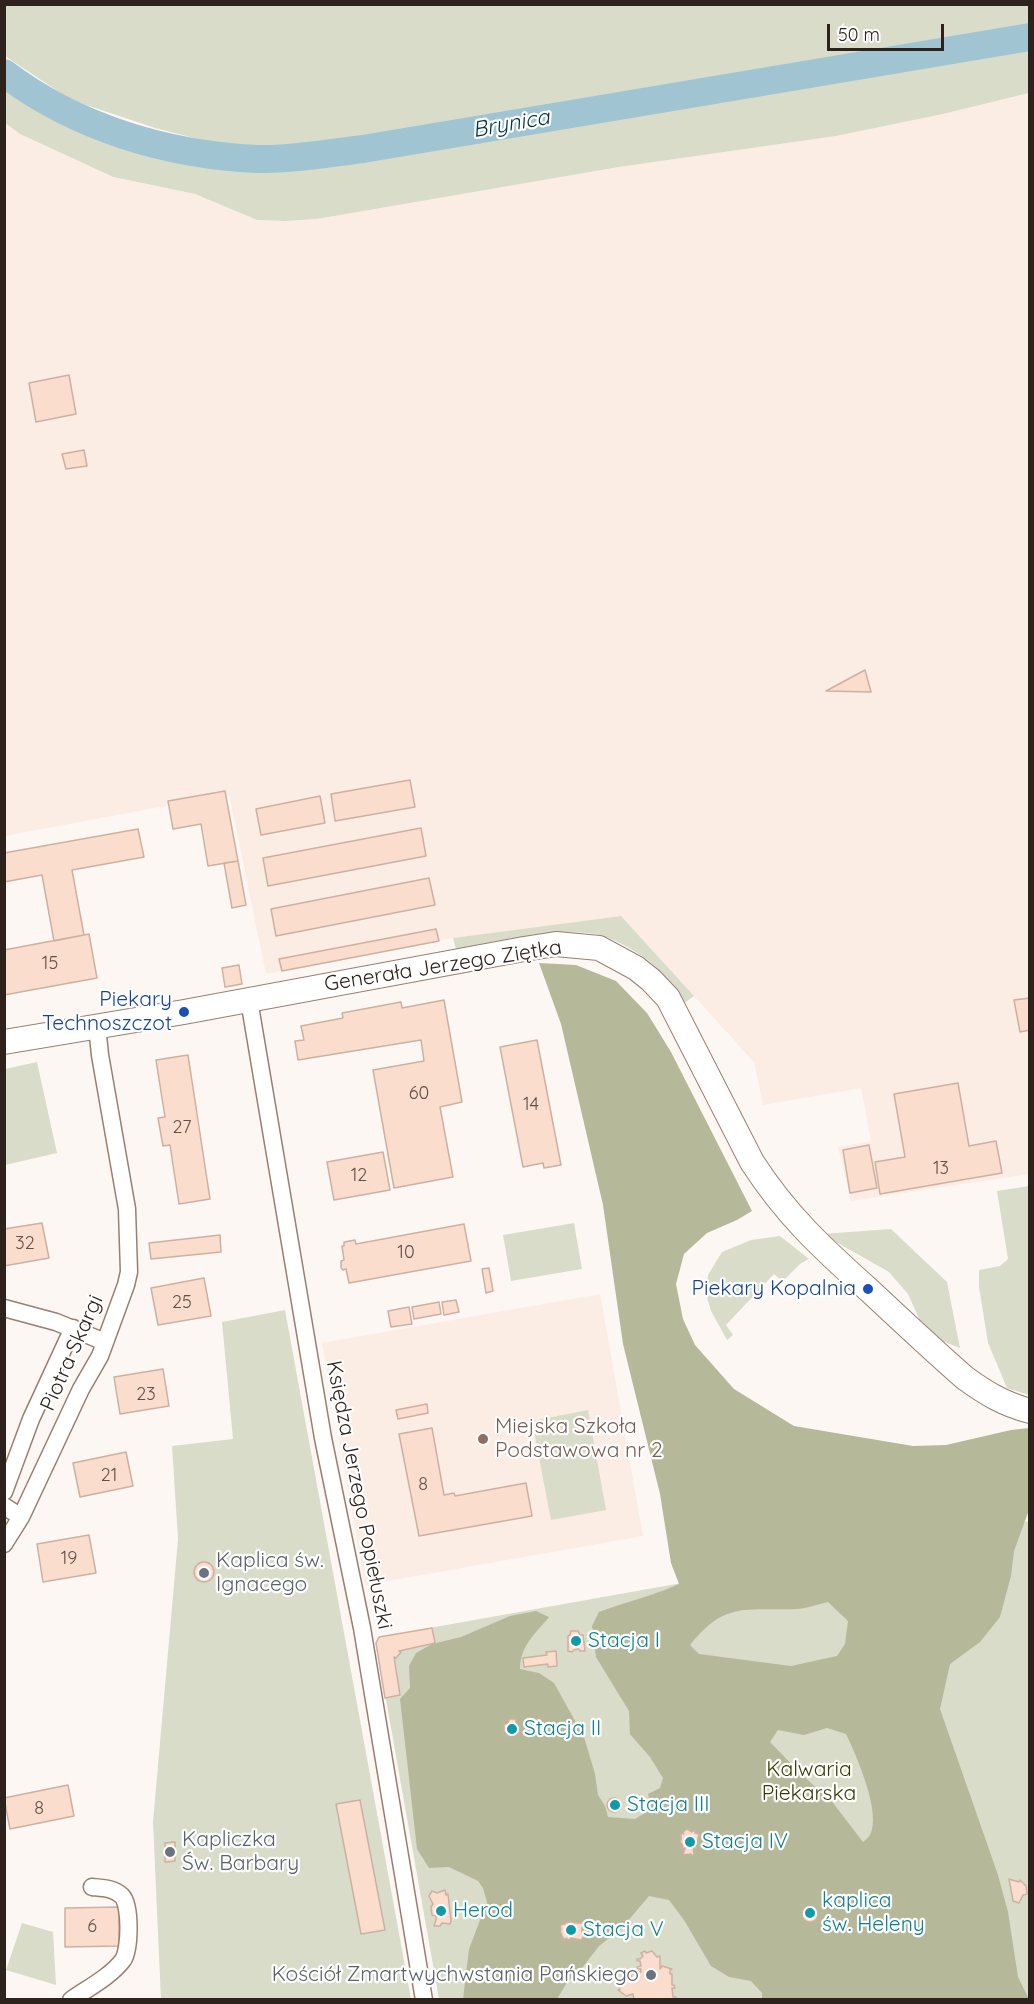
<!DOCTYPE html>
<meta charset="utf-8">
<style>
body{margin:0}
#map{position:relative;width:1034px;height:2004px;overflow:hidden;background:#fdf7f4;font-family:Quicksand,sans-serif}
canvas{display:block}
.frame{position:absolute;inset:0;border:6px solid #2d221c;pointer-events:none}
.scale{position:absolute;left:827px;top:24px;width:117px;height:27px;box-sizing:border-box;border:3px solid #2d221c;border-top:0;padding-left:8px;font-size:18px;line-height:21px;white-space:nowrap;color:#2d221c;-webkit-text-stroke:4px #fff;paint-order:stroke}
</style>
<div id="map">
<canvas width="1034" height="2004"></canvas>
<div class="frame"></div>
<div class="scale">50 m</div>
</div>
<script>
const g = document.querySelector('canvas').getContext('2d');
g.lineJoin = 'round';
function fill(path, color) { g.fillStyle = color; g.fill(path, 'evenodd'); }
function trace(path, color, width, dash) { g.strokeStyle = color; g.lineWidth = width; g.lineCap = dash ? 'butt' : 'round'; g.setLineDash(dash || []); g.stroke(path); }
function label(font, color, halo, rows, align = 'center') {
  g.font = font + ' Quicksand,sans-serif'; g.lineWidth = 4.5; g.setLineDash([]); g.textBaseline = 'middle'; g.strokeStyle = halo; g.fillStyle = color; for (const [text, x, y, turn = 0] of rows) {
    g.save(); g.translate(x, y); g.rotate((+turn || 0) * Math.PI / 180); g.textAlign = isNaN(turn) ? turn : align; if (halo) g.strokeText(text, 0, 0); g.fillText(text, 0, 0); g.restore();
  }
}
fill(new Path2D(`
 M1029 93V1174L851 1201 838 1147 871 1141 861 1088 763 1105 754 1062 621 916 453 938 266 974 229 794 5 836 4 123 20 134 112 177 195 194 257 220 285 221 317 219 619 167 836 136 943 114Z
 M600 1294 643 1536 365 1585 322 1343Z`), '#fbece4');
fill(new Path2D(`
 M1029 4V28L700 83 295 146 233 148 155 128 71 100 5 56V5Z
 M1029 44V93L943 114 836 136 619 167 317 219 285 221 257 220 195 194 113 177 20 134 5 123V78L35 101 129 143 239 165 327 163Z
 M621 916 694 996 683 1004C675 992 667 978 656 967 643 954 612 937 595 934 551 928 499 941 456 949L453 938Z
 M37 1062 57 1153 5 1165V1069Z
 M1029 1186H1030L1029 1395 1007 1388 988 1343 979 1287V1270L1000 1266 1008 1259 997 1191Z
 M574 1223 582 1269 511 1281 503 1235Z
 M891 1229 947 1282 960 1348 932 1337 921 1323 908 1294 889 1272 822 1234Z
 M780 1236 809 1259 800 1264 784 1280 782 1281 774 1274 726 1325 733 1335 727 1340 711 1311 706 1294 708 1275 722 1252 751 1240Z
 M285 1310 411 1999 161 2000 153 1822 178 1539 172 1446 233 1439 222 1322Z
 M588 1410 606 1510 551 1520 532 1421Z
 M1029 1521V1999H439L376 1643 379 1637Z
 M22 1923 53 1932 56 1985 6 1970Z`), '#d9dcc9');
fill(new Path2D(`
 M539 963 576 965 616 981 647 1013 671 1052 752 1211 737 1220 707 1233 684 1254 676 1284 683 1319 695 1345 734 1389 794 1426 913 1446 946 1445 1011 1430 1029 1428V1510L1014 1551 1011 1576 1000 1617 980 1642 950 1664 940 1709 998 1875 1008 1912 1018 1977 1029 1999H762V1993L751 1981 729 1977 711 1966 684 1920 669 1900 649 1896 621 1929 599 1946 582 1968 568 1981 557 1999H463L469 1949 487 1902 483 1888 478 1881 449 1867 429 1868 417 1849 400 1699 410 1688 409 1666 416 1653 432 1644 461 1637 510 1616 536 1611 549 1617C535 1634 520 1646 520 1669L539 1673 554 1683 584 1737 595 1774 598 1795 605 1806 608 1817 635 1819 651 1809 648 1794 660 1788 663 1778 650 1757 630 1734 629 1711 596 1657 592 1626 599 1612C625 1602 653 1596 679 1584L671 1563 660 1494 623 1344 603 1205 561 1024ZM828 1602 848 1621 845 1644 837 1656 791 1666 699 1654 690 1645C725 1601 745 1611 796 1609 806 1609 818 1604 828 1602ZM827 1728 846 1734C856 1755 882 1813 870 1835 868 1838 865 1840 863 1842L833 1803 800 1773 770 1742 778 1730 804 1735Z`), '#b5b99a');
trace(new Path2D(`
 M4 73C76 128 168 155 257 159 292 160 328 153 363 149L1030 37`), '#a1c4d2', 28);
const building = new Path2D(`
 M69 375 76 414 36 422 29 383Z
 M84 450 87 466 66 469 62 454Z
 M865 670 871 692 826 691Z
 M410 780 415 807 335 821 331 794Z
 M225 791 238 861 208 866 201 824 173 829 168 801Z
 M320 796 325 823 261 835 256 809Z
 M421 828 426 856 268 886 263 858Z
 M138 829 144 857 72 870 84 935 54 941 42 875 4 882V853Z
 M238 861 246 905 232 908 224 863Z
 M429 878 435 905 276 936 271 909Z
 M436 929 439 941 282 971 279 959Z
 M89 934 97 978 4 995V950Z
 M239 965 242 984 225 987 222 968Z
 M1030 998V1030L1020 1032 1014 1000Z
 M444 1000 462 1102 440 1107 453 1177 394 1188 373 1070 424 1061 421 1040 298 1060 295 1041 304 1040 301 1026 343 1018 342 1013 401 1002 402 1008Z
 M537 1040 561 1165 544 1168 543 1163 523 1167 500 1047Z
 M188 1055 210 1199 179 1204 170 1145 163 1146 158 1118 165 1117 156 1060Z
 M958 1083 969 1146 996 1141 1002 1173 880 1194 875 1162 905 1157 894 1094Z
 M869 1145 877 1188 850 1193 843 1150Z
 M383 1152 390 1190 334 1200 327 1162Z
 M42 1223 49 1258 4 1266V1229Z
 M464 1224 471 1261 349 1283 346 1269 343 1270 341 1268V1261L344 1260 342 1246H344V1242L355 1240 356 1244Z
 M220 1235 221 1252 151 1259 149 1243Z
 M489 1268 493 1291 486 1293 482 1269Z
 M204 1278 211 1316 158 1325 151 1288Z
 M456 1300 459 1312 444 1315 442 1302Z
 M439 1302 441 1314 414 1319 412 1307Z
 M409 1307 412 1324 391 1327 388 1311Z
 M163 1369 169 1406 120 1414 114 1377Z
 M427 1404 428 1413 398 1419 396 1410Z
 M432 1428 444 1495 454 1493 455 1496 526 1483 532 1516 419 1536 399 1434Z
 M126 1452 133 1486 80 1497 73 1463Z
 M89 1535 96 1573 43 1582 37 1544Z
 M194 1572a10 10 0 1 1 20 0a10 10 0 1 1-20 0Z
 M432 1628 435 1643 399 1651 401 1652 396 1658 394 1657 400 1695 385 1698 376 1643 379 1637Z
 M571 1631H578L580 1635H583L585 1651H580L579 1649 574 1650 572 1652 568 1651V1636L570 1635Z
 M556 1651 557 1666 548 1667V1664L524 1667 523 1658 547 1655 546 1652Z
 M509 1719H516V1726H520L519 1733H516L515 1736H508V1732H504V1724H508Z
 M68 1785 74 1816 10 1829 4 1798Z
 M607 1805a7 7 0 1 1 14 0a7 7 0 1 1-14 0Z
 M360 1800 385 1930 361 1934 336 1804Z
 M687 1829 692 1832 695 1830V1833L699 1834 696 1848H693L694 1854 692 1856 691 1854 683 1855 685 1848H681L683 1846 679 1840H681V1833L684 1834 683 1832Z
 M175 1842V1861L165 1862V1843Z
 M1009 1879 1019 1882 1020 1880 1026 1886 1027 1894 1023 1895 1019 1903 1013 1901Z
 M445 1890 446 1895 448 1894 451 1921 450 1924 442 1923 440 1926H434L436 1920V1916L432 1915 431 1907 433 1904 429 1896 432 1891 437 1893Z
 M802 1914a8 8 0 1 1 16 0a8 8 0 1 1-16 0Z
 M119 1907V1946L65 1947V1908Z
 M566 1921 567 1923 573 1921 572 1923H583L585 1925 582 1927V1934L584 1936 581 1940 571 1938 569 1940 566 1938 564 1940 560 1931 561 1930 560 1925 565 1924Z
 M645 1951 646 1953 652 1951 657 1957 660 1956V1969L662 1966 672 1969 670 1970V1974H672V1985H674L675 1988H672L673 1997H676V1999L634 2000 633 1994 626 1996 618 1990 620 1989 618 1985 621 1984 623 1979 625 1980 632 1979 630 1973 633 1974 636 1971 641 1972V1969H638L637 1967 641 1966 640 1961H637V1959H640L643 1956 641 1953Z`);
fill(building, '#faddcd');
trace(building, '#ccb1a2', 1.5);
const street = new Path2D(`
 M249 1000 323 1438 362 1628 424 2000
 M4 1308 56 1322 105 1342
 M4 1492 31 1419 73 1328
 M4 1506 21 1517
 M4 1544 21 1517 81 1389 100 1356 126 1285 129 1272 127 1209 100 1055 97 1026
 M71 2000C88 1988 110 1977 123 1960 130 1949 131 1906 122 1896 114 1888 102 1888 92 1887`);
const secondary = new Path2D(`
 M4 1042 184 1012 524 949 556 944 599 948 636 968 651 980 668 998 752 1162C786 1215 823 1249 870 1291 901 1320 933 1350 965 1378 987 1394 1004 1404 1030 1411`);
trace(street, '#997f71', 19);
trace(secondary, '#997f71', 26);
trace(street, '#fff', 16);
trace(secondary, '#fff', 24);
for (const [x, y, r, color] of [
 [184,1012,6,"#1a4fb4"],
 [868,1289,6,"#1a4fb4"],
 [483,1439,6,"#8d6e63"],
 [204,1573,6,"#6b7280"],
 [576,1641,6,"#0f9aa8"],
 [512,1729,6,"#0f9aa8"],
 [615,1805,6,"#0f9aa8"],
 [690,1842,6,"#0f9aa8"],
 [170,1852,6,"#6b7280"],
 [441,1911,6,"#0f9aa8"],
 [810,1913,6,"#0f9aa8"],
 [571,1930,6,"#0f9aa8"],
 [651,1975,6,"#6b7280"]
]) { const dot = new Path2D(); dot.arc(x, y, r, 0, 2 * Math.PI); g.fillStyle = color; g.fill(dot); trace(dot, '#fff', 2); }
label('18px', '#605148', null, [
 ["15",50,964],
 ["60",419,1094],
 ["14",531,1105],
 ["27",182,1128],
 ["13",941,1169],
 ["12",359,1176],
 ["32",25,1244],
 ["10",406,1253],
 ["25",182,1303],
 ["23",146,1395],
 ["21",109,1476],
 ["8",423,1485],
 ["19",69,1559],
 ["8",39,1809],
 ["6",92,1927]
]);
label('21px', '#2d221c', '#fff', [
 ["Generała Jerzego Ziętka",443,966,-9],
 ["Piotra Skargi",72,1353,-66],
 ["Księdza Jerzego Popiełuszki",359,1495,79]
]);
label('21px', '#164399', '#fff', [
 ["Piekary",172,1000],
 ["Technoszczot",172,1024],
 ["Piekary Kopalnia",856,1289]
], 'right');
label('21px', '#785e54', '#fff', [
 ["Miejska Szkoła",495,1427],
 ["Podstawowa nr 2",495,1451]
], 'left');
label('21px', '#5b616d', '#fff', [
 ["Kaplica św.",216,1561],
 ["Ignacego",216,1585],
 ["Kapliczka",182,1840],
 ["Św. Barbary",182,1864],
 ["Kościół Zmartwychwstania Pańskiego",639,1975,"right"]
], 'left');
label('21px', '#0d838f', '#fff', [
 ["Stacja I",588,1641],
 ["Stacja II",524,1729],
 ["Stacja III",627,1805],
 ["Stacja IV",702,1842],
 ["kaplica",822,1901],
 ["św. Heleny",822,1925],
 ["Herod",453,1911],
 ["Stacja V",583,1930]
], 'left');
label('21px', '#393d06', '#fff', [
 ["Kalwaria",809,1770],
 ["Piekarska",809,1794]
]);
label('italic 22px', '#003544', '#fff', [
 ["Brynica",511,124,-10]
]);
</script>
